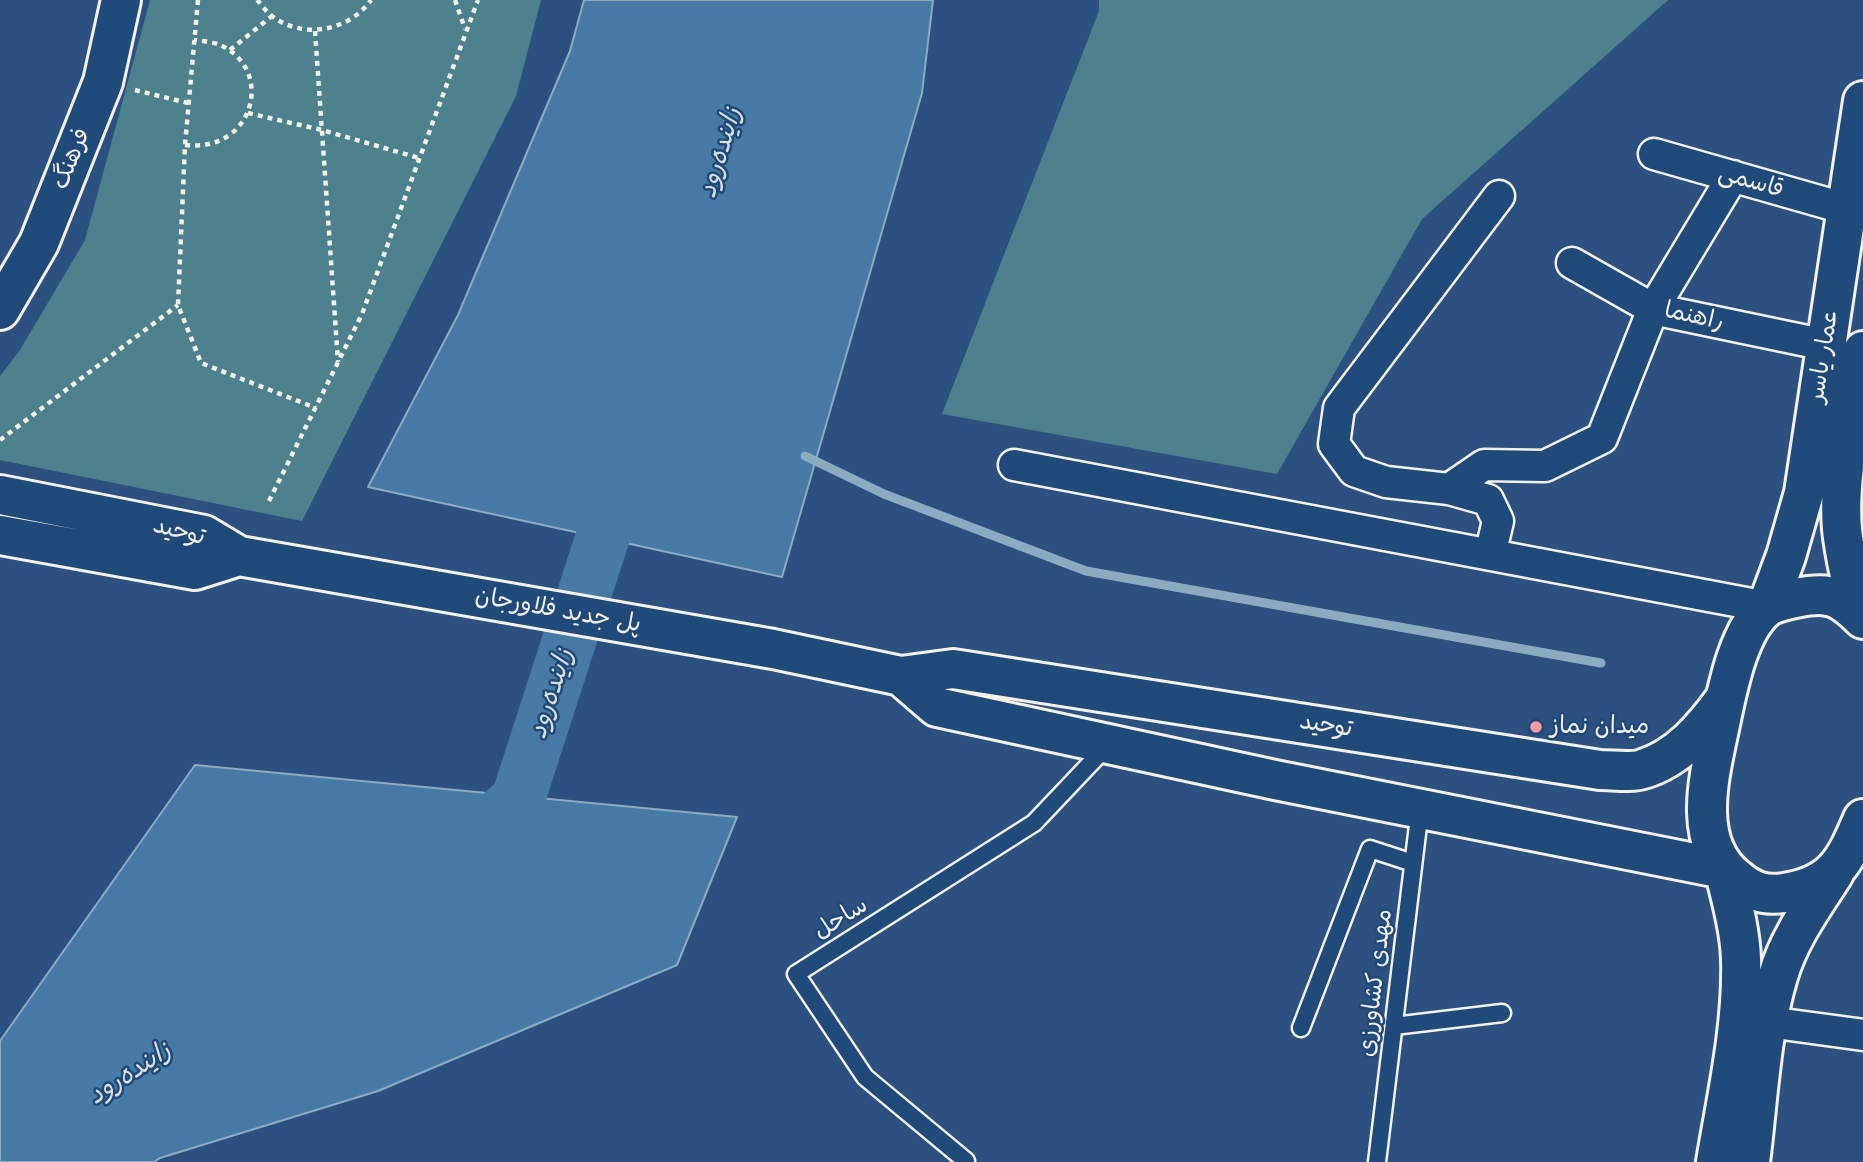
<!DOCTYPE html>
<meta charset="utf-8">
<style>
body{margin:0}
canvas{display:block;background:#2c5181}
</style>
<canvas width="1863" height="1162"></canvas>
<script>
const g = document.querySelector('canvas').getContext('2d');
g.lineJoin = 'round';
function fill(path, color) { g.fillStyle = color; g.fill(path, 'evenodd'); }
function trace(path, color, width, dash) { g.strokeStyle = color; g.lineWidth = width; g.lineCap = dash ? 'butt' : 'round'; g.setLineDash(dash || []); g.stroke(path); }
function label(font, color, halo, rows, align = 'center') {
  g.font = font + ' "Balsamiq Sans","Playpen Sans Arabic",sans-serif'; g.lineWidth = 5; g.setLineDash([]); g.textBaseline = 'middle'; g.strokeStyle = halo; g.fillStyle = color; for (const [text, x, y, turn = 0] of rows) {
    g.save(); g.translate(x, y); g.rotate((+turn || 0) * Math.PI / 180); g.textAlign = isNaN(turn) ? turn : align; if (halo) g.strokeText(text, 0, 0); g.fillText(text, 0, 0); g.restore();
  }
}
fill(new Path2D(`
 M150 0H541L516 96 302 521 0 460V376L20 350 85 240Z
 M1099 0H1668L1422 219 1277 474 942 414 1099 11Z`), '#4d818d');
const water = new Path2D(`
 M584 0H933L922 93 782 577 368 487 458 315 570 51Z
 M195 765 737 817 677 965 378 1091 160 1158 154 1162H0V1041Z`);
fill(water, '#477aa5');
trace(water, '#8caac0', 2);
trace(new Path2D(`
 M805 456 884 494 1086 571 1601 663`), '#8caac0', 9);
trace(new Path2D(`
 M466 846 518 799 625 468`), '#477aa5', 54);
const lane = new Path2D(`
 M1394 1026 1502 1013
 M1301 1028 1370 849 1413 863
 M966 1161 865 1077 796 974 1034 823 1107 746
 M1377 1162 1420 809`);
const street = new Path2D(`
 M1654 154 1847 209
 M1572 263 1653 309 1826 345
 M1014 465 1767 607
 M1449 489 1484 465 1545 466 1602 438 1653 309 1733 176
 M1490 555 1498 521 1488 500 1449 489 1386 482 1354 471 1334 444 1339 408 1499 196
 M1768 1022 1863 1035`);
const secondary = new Path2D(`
 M0 310 39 243 103 82 121 0
 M0 495 204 535 239 556 773 649 901 676 953 669 1600 770C1613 770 1631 773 1643 769 1679 758 1704 728 1725 699
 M0 535 195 570 239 556
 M1767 607 1786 556 1804 493 1863 101
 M1859 615C1852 586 1845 558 1842 529 1837 476 1855 405 1863 351
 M1863 619C1854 610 1841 598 1828 596 1815 593 1776 600 1766 608 1738 630 1727 691 1720 724 1710 773 1690 842 1736 878 1751 891 1764 896 1784 893 1834 886 1845 861 1863 819
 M901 676 937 707 1275 780 1724 869
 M1716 1162C1727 1096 1743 1026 1741 959 1740 929 1731 898 1724 869
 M1750 1162C1758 1101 1760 1036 1778 976 1789 938 1813 906 1834 873`);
trace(lane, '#f4f1e8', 21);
trace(street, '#f4f1e8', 35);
trace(secondary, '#f4f1e8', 44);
trace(new Path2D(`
 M198 0 185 145 178 305 201 363 316 408
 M257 0C262 5 266 12 272 16 303 40 349 31 371 0
 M455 0 465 29
 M315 31 338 362
 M230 50 272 16
 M135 90 188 103
 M248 113 322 130 419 158
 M185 145C255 153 275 69 220 45 213 42 202 41 194 40
 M0 440 178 305
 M269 501 362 314 478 0`), '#f4f1e8', 4.5, [5, 5]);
trace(lane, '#1f4a7a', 16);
trace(street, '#1f4a7a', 30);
trace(secondary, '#1f4a7a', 38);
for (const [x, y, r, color] of [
 [1536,727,7,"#ff9aa2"]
]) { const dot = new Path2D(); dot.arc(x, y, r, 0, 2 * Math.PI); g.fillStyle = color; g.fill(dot); trace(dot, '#1f4a7a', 2.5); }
label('24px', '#f4f1e8', '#1f4a7a', [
 ["فرهنگ",72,159,-68],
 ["قاسمی",1751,182,16],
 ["راهنما",1694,317,12],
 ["عمار یاسر",1824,356,-81],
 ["توحید",179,532,15],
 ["پل جدید فلاورجان",558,611,10],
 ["توحید",1326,726,9],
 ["ساحل",841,919,-32],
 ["مهدی کشاورزی",1376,983,-83]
]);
label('24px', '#f4f1e8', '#1f4a7a', [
 ["میدان نماز",1550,727]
], 'left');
label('italic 26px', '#dadfde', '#1f4a7a', [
 ["زاینده‌رود",721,153,-73],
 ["زاینده‌رود",552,694,-72],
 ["زاینده‌رود",130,1074,-33]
]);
</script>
